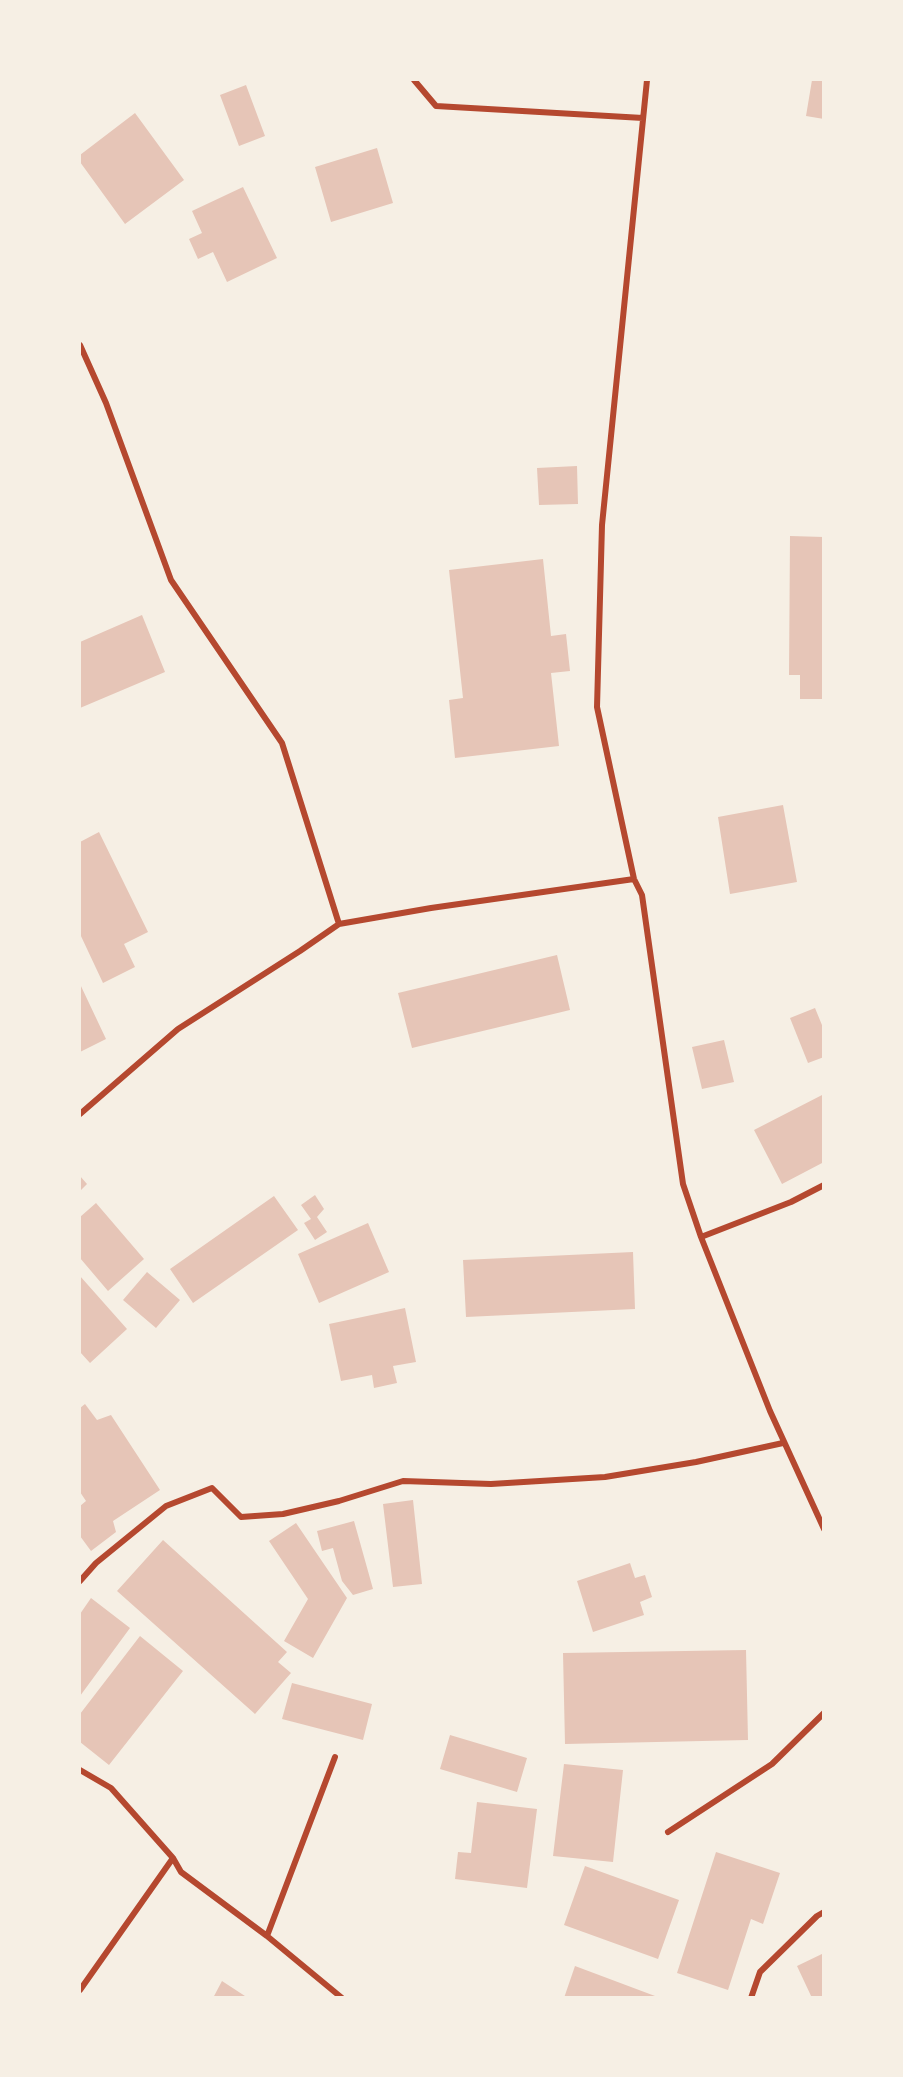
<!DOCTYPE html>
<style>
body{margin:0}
#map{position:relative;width:903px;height:2077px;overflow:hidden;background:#f6efe4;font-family:Karla,sans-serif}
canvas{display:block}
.frame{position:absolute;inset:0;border:81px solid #f6efe4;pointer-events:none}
</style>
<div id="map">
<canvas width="903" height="2077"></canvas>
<div class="frame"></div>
</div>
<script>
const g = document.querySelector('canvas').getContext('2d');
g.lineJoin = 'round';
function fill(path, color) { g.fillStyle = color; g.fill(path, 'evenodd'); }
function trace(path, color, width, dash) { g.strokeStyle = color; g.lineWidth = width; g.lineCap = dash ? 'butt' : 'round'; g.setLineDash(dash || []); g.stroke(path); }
fill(new Path2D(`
 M812 80H824V119L806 116Z
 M246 85 265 136 239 146 220 95Z
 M135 113 184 180 125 224 80 162V155Z
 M377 148 393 203 331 222 315 167Z
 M243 187 277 258 227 282 213 252 198 259 189 239 202 233 192 211Z
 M577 466 578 504 539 505 537 468Z
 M790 536 824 537V699H800V675H789Z
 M543 559 551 636 566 634 570 671 551 673 559 746 455 758 449 700 463 698 449 570Z
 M142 615 165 672 80 708V642Z
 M783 805 797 882 730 894 718 817Z
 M99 832 148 932 124 944 135 967 103 983 80 934V842Z
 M557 955 570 1010 412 1048 398 993Z
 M80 984 106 1039 80 1052Z
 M815 1008 824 1030V1057L808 1063 790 1018Z
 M724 1040 734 1082 702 1089 692 1047Z
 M824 1094V1162L782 1184 754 1130Z
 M80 1176 87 1184 80 1191Z
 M315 1195 324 1209 317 1217 327 1232 315 1240 304 1223 311 1219 301 1205Z
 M274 1196 298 1230 193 1303 170 1269Z
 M96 1203 144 1259 108 1291 80 1258V1217Z
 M368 1223 389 1272 319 1303 298 1254Z
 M633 1252 635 1309 466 1317 463 1260Z
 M147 1272 180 1300 156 1328 123 1300Z
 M80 1276 127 1329 90 1363 80 1352Z
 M405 1308 416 1362 393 1366 397 1383 374 1388 372 1375 341 1381 329 1324Z
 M85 1404 97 1420 111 1415 160 1490 113 1521 116 1532 91 1551 80 1536V1506L86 1501 80 1492V1408Z
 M413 1500 422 1584 393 1587 383 1504Z
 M354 1521 373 1589 353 1595 342 1581 333 1548 322 1551 317 1531Z
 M296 1523 347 1598 313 1658 284 1641 308 1599 269 1541Z
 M163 1540 287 1652 278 1662 291 1673 255 1714 117 1591Z
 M630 1563 635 1578 645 1575 652 1597 640 1602 644 1615 593 1632 577 1581Z
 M91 1598 130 1628 80 1696V1614Z
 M140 1636 183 1671 109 1765 80 1742V1714Z
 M746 1650 748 1740 565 1744 563 1653Z
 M292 1683 372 1704 363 1740 282 1719Z
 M450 1735 527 1758 517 1792 440 1769Z
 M564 1764 623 1770 613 1862 553 1856Z
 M477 1802 537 1809 527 1888 455 1879 458 1852 471 1853Z
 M716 1852 780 1873 763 1924 751 1919 728 1990 677 1973Z
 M585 1866 679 1900 658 1959 564 1925Z
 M824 1953V1998H812L797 1966Z
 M575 1966 655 1996V1998H564Z
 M222 1981 248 1998H213Z`), '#e6c5b7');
trace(new Path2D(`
 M414 80 436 106 643 118
 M647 80 602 525 597 707 634 879 642 895 683 1184 701 1237 770 1411 824 1529
 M80 345 106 403 171 580 282 743 339 924
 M80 1114 178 1029 300 951 339 924 431 908 634 879
 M701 1237 791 1202 824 1185
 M80 1581 96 1563 166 1506 212 1488 241 1517 283 1514 339 1501 403 1481 491 1484 605 1477 696 1462 783 1443
 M80 1770 111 1788 173 1858 181 1872 267 1936 342 1998
 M668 1832 772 1764 824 1713
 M267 1936 335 1757
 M80 1990 173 1858
 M751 1998 760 1972 817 1916 824 1912`), '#b5482f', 6);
</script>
